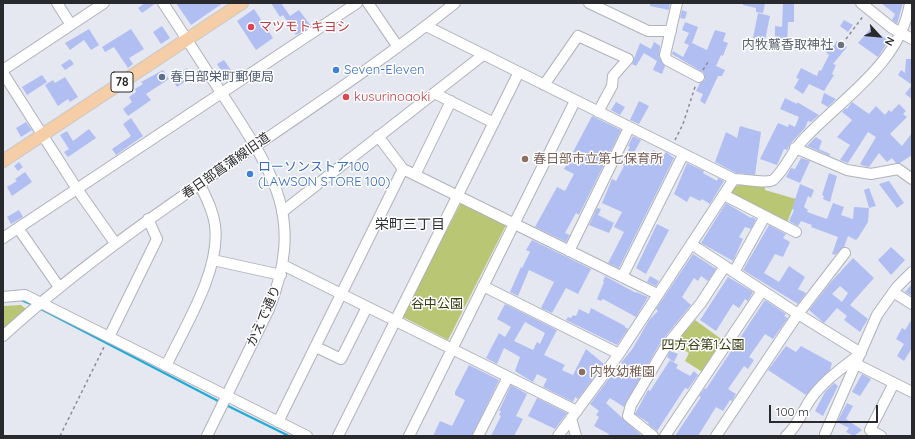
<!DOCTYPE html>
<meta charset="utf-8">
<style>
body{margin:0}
#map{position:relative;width:915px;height:439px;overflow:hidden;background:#e5e8f0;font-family:Quicksand,sans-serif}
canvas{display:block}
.frame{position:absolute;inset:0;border:4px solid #292a2d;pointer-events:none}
.north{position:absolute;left:859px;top:16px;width:40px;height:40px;-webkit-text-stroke:3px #fff;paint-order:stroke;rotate:117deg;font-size:11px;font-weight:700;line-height:16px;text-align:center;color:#292a2d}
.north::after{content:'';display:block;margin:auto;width:14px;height:18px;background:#292a2d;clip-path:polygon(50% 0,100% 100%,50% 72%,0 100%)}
.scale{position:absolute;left:769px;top:405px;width:109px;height:18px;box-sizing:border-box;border:2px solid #292a2d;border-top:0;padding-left:5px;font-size:12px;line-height:14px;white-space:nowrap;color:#292a2d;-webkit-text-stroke:3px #fff;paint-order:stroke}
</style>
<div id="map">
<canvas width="915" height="439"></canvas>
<div class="frame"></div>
<div class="north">N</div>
<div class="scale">100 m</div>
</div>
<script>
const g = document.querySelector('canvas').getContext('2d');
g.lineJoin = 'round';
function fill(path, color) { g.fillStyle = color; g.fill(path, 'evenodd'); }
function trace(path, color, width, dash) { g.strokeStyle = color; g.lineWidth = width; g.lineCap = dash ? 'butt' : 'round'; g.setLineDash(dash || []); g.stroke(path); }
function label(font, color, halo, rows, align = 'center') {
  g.font = font + ' Quicksand,"Noto Sans JP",sans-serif'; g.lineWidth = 3; g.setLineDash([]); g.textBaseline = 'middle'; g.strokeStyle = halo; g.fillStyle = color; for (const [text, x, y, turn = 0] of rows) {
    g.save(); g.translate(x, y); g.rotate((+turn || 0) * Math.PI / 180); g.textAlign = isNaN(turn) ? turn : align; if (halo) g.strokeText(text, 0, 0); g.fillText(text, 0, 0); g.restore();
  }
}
fill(new Path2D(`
 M745 182 765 185V190L796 199 787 223 731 194V189Z
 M461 203 506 225 448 340 401 316Z
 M21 305 26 309 3 329V306Z
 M695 320 724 341 704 373 685 361 689 353 674 344Z`), '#b9c674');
trace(new Path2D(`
 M21 300 33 305
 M39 308 220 402
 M226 405 289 436`), '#20abd6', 2);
fill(new Path2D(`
 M145 3H156L142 13 138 8Z
 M176 3H223L191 25Z
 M271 3H281L290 16 299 10 311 26 296 35 283 15 280 17Z
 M650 3H670L669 10 650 6Z
 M743 3H765L763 13 756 12V8L743 5Z
 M783 3H794V22H788L787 45H775V26L782 27Z
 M881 3H903L897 24 892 20 895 14Z
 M254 9 273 38 256 50 237 21Z
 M682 10 687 12 685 19 680 18Z
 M758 13 770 16 765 40 753 38Z
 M844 20 853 25 848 32 840 26Z
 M685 22 698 27 692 43 707 50 715 30 726 33 723 41 728 43 723 56 721 55 716 66 725 70 722 76H718L705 104 700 101 703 94 696 91 700 83 705 80 704 73 672 54 673 51 683 57 689 45 684 43 689 33 682 30Z
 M162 26 170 38 161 44 153 32Z
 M871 28 886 39 889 36 891 37 878 57 858 43Z
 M89 29 99 45 91 50 84 40 70 50 65 43Z
 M131 29 144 49 129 58 133 64 128 68 114 47 105 52 102 47Z
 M837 41 847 47 833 64 836 65 832 74 834 75 824 91 809 84 803 94 794 88 799 79 796 78 801 68 817 76 819 70 821 71 829 55 819 46 831 50Z
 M654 42 660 46 659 57 665 66 662 74 653 70 657 61 644 53 636 66 632 64 640 43 651 49Z
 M70 59 74 64 65 70 61 65Z
 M906 59H912V99L905 94 912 85 898 75 901 70 905 73Z
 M224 60 235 76 228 81 217 64Z
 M187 68 193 76 177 87 172 79Z
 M163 70 169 79 146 94 151 100 128 116 123 109 132 102 129 97 136 92 135 89 143 84 141 82Z
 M42 75 47 82 27 95 22 87Z
 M65 77 78 97 70 102 68 99 58 106 45 85 53 80 55 83Z
 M824 93 836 99 828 107 821 103Z
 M785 98 797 104V102L819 115 811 122 808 121 805 128 791 143 787 150 784 149 777 165 760 159 778 123 788 127 789 124 795 127 799 117 780 109Z
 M639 101 649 106 639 124 630 120Z
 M616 102 625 107 620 115 611 110Z
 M852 102 869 114 876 106 885 115 889 110 891 112 899 104 906 111 903 114 907 117 890 134 902 146 912 133V155L900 163H896L892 158 887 162 879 153 869 167 864 166 860 164 876 137 868 132 848 163 840 160 850 145 837 137 852 120 842 112 846 108 847 109Z
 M592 116 621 130 579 215 576 213 565 233 570 235 566 242 535 227 557 187 565 191 574 174 564 169Z
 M131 118 143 136 116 155 112 149 131 136 123 124Z
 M26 122 32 130 21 137 16 128Z
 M740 126 761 132 755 175 736 173 715 162 726 132 737 138Z
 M89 129 96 138 68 157 64 152 69 149 60 135 67 131 73 141Z
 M633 136 641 140 632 156 646 163 653 150 664 155 666 152 674 158 619 268 608 263 624 232 614 227 622 212 602 203 612 179 616 181 624 166 621 164 630 147 628 146Z
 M816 137 822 141 819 149 830 154V156L807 146Z
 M801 158 810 161 800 183 786 177 791 168 795 169Z
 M19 162 23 167 18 171 14 166Z
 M687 163 704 171 703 173 717 181 718 178 724 181 710 204 702 199 700 201 690 196 687 202 674 194Z
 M25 172 32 182 12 196 7 187 17 181 15 179Z
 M829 173 837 176 830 202 823 199 824 196 822 195Z
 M889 181 904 203 897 208 879 184Z
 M800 184 814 190 811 198 808 196 804 207 808 210 807 212 827 219 833 203 844 207 841 215 853 219 854 207 869 208 868 222 858 238 856 240 848 236 844 247 835 255 832 254 838 237 811 227 812 225 801 221 798 226 789 221 794 210 792 209Z
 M869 188 876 206 869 208 864 190Z
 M726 203 751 218 752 217 756 219 751 229 745 227 739 237 743 239 733 261 701 243Z
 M597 208 601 209 598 215 614 223 609 233 589 225Z
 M19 210 23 217 11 224 7 217Z
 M657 224 669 230 646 274 636 268Z
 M769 225 786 234 783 238 790 242 783 257 775 254 764 273 779 282 789 266 805 277 798 289 806 293 798 304 743 270Z
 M532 240 591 269 578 294 566 288 552 313 541 308 554 282 552 281 529 270 518 296 510 292 521 267 522 268 530 252 526 250Z
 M891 247 905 260 891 275 878 260Z
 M693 254 716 269 708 281 701 276 698 281 694 278 682 297 691 305 660 343 624 407 610 398 606 403 641 435 640 436H607L609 434 594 426 599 417 596 415 599 411 590 404 613 373 620 377 626 367 621 363 633 348 649 320 658 311 656 309Z
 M853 258 874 278 850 305 868 319 860 332 844 320 847 316 837 308 824 323 809 310 831 282ZM840 286 848 293 842 302 832 294Z
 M603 275 636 293V292L648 297 636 317 603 299 601 301 597 299 604 282 603 281 605 277Z
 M650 276 659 281 656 286 647 282Z
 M728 277 753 292 748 301 745 299 739 308 733 304 716 331 700 320Z
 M912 284V296L905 292Z
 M765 300 786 314 784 316 788 318 773 339 765 334 749 357 754 360 748 369 744 366 728 389 736 394 732 401 730 400 723 411 716 407 698 436H675L701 397 699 396 705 388 706 389Z
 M505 304 557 330 544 355 565 365 562 370 573 375 586 349 604 364 578 399 575 397 573 402 543 387 547 379 537 374 533 382 518 373 515 371 520 357 504 348 497 364 486 358 499 333 505 337 511 327 497 319ZM525 322 545 333 540 344 537 342 533 350 514 341Z
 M591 308 625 326V327L628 329 617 345 566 320 568 317 571 318 573 315 576 316 579 309 589 314Z
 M912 319V348L904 361 897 356 904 344 896 339 902 328 905 330Z
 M786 346 796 352 801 346 832 363 830 370 806 395 768 370Z
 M670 351 678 354 674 362 667 357Z
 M670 360 678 365 676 368 690 376 694 371 698 375 688 389 685 388 657 431 648 424 649 423 635 414 648 390 650 391Z
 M469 365 499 380 472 436H433L440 421 452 426 465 400 455 395V392Z
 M862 374 871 379 860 396 852 392Z
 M834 383 838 386 823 416 815 411 825 392Z
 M511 385 527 394 516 416 523 419 514 436H491L501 416 499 415 501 411H499Z
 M537 398 567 413 555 429 528 416Z
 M847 403 853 406 846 419 862 430 854 436 846 432 849 428 837 422Z`), '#b1bef2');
const minor = new Path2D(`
 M57 3 71 25
 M163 3C185 36 206 70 228 103 276 177 304 220 269 309L207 436
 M368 3 398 47
 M589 3 648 31H671
 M677 3 665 55 667 60 699 77
 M861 3 892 28 912 39
 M426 26 734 179C743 179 766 184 773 180 782 174 794 148 804 139 843 97 900 64 910 3
 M3 70 104 3
 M3 73 77 189 115 243
 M544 85 578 36 628 59 613 76 612 86 598 112
 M434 93 494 123
 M378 136 403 169 657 294
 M795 148 847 170 871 174 898 169 912 179
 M415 175 451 101
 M724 195 796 232
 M282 212 483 55
 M18 228 59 287
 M3 238 357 3
 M691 244 798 314 861 353
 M569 251 629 128
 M213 260 281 275
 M283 265 577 411
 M734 272 765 216
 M622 277 683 155
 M483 286 619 354
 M893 292 912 304
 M3 297 25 295 307 436
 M3 336C142 209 309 120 455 3
 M109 337 157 239 148 219
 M316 347 341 359 367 307
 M856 364 912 392
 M166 366C185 326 221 270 215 225 213 210 206 197 200 185
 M571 418 576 436
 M278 422 403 169
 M825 434 877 315 897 287 912 272
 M338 436 519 72
 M409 436 575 101
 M478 436 508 377
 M558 436 619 354 734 179
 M653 436 628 416 631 405 666 346 701 303 725 266
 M665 436 762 291
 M716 436 798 314 845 253
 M786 436C797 427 802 412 810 400 823 381 842 368 860 354
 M881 436 870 430 894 383`);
const major = new Path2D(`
 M3 161 242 3`);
trace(minor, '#afb2b9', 12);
trace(major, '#c7c8c8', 14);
trace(new Path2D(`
 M846 39 864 15
 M703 70 708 62
 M675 140 683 124 696 84
 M60 436 105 345`), '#8a8c92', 1.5, [3, 3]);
trace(minor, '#fff', 10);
trace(major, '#f5cda6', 12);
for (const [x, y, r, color] of [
 [251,27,4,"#e0444e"],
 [841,45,4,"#6b7280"],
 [336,70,4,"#3f7fe0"],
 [162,77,4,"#5c6f8a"],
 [346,97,4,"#e0444e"],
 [525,159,4,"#8d6e63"],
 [250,174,4,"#3f7fe0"],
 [582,372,4,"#8d6e63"]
]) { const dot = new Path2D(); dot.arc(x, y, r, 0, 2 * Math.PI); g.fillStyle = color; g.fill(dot); trace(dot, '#fff', 1.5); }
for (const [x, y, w] of [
 [122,82,22]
]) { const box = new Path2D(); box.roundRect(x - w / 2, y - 10, w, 20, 3); g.fillStyle = '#fff'; g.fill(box); trace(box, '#292a2d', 1); }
label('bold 12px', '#292a2d', null, [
 ["78",122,82]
]);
label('13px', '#be3a42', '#fff', [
 ["マツモトキヨシ",259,27],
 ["kusurinoaoki",354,97]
], 'left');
label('13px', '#5b616d', '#fff', [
 ["内牧鷲香取神社",833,45]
], 'right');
label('13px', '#366cbe', '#fff', [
 ["Seven-Eleven",344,70],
 ["ローソンストア100",258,167],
 ["(LAWSON STORE 100)",258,182]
], 'left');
label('13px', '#4e5e75', '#fff', [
 ["春日部栄町郵便局",170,77]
], 'left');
label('13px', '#785e54', '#fff', [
 ["春日部市立第七保育所",533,159],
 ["内牧幼稚園",590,372]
], 'left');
label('13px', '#292a2d', '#fff', [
 ["春日部菖蒲線旧道",226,166,-35],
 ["かえで通り",264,316,-66]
]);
label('13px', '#353a11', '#fff', [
 ["谷中公園",437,304],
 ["四方谷第1公園",703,345]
]);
label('14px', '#2f3137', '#fff', [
 ["栄町三丁目",410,225]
]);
</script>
